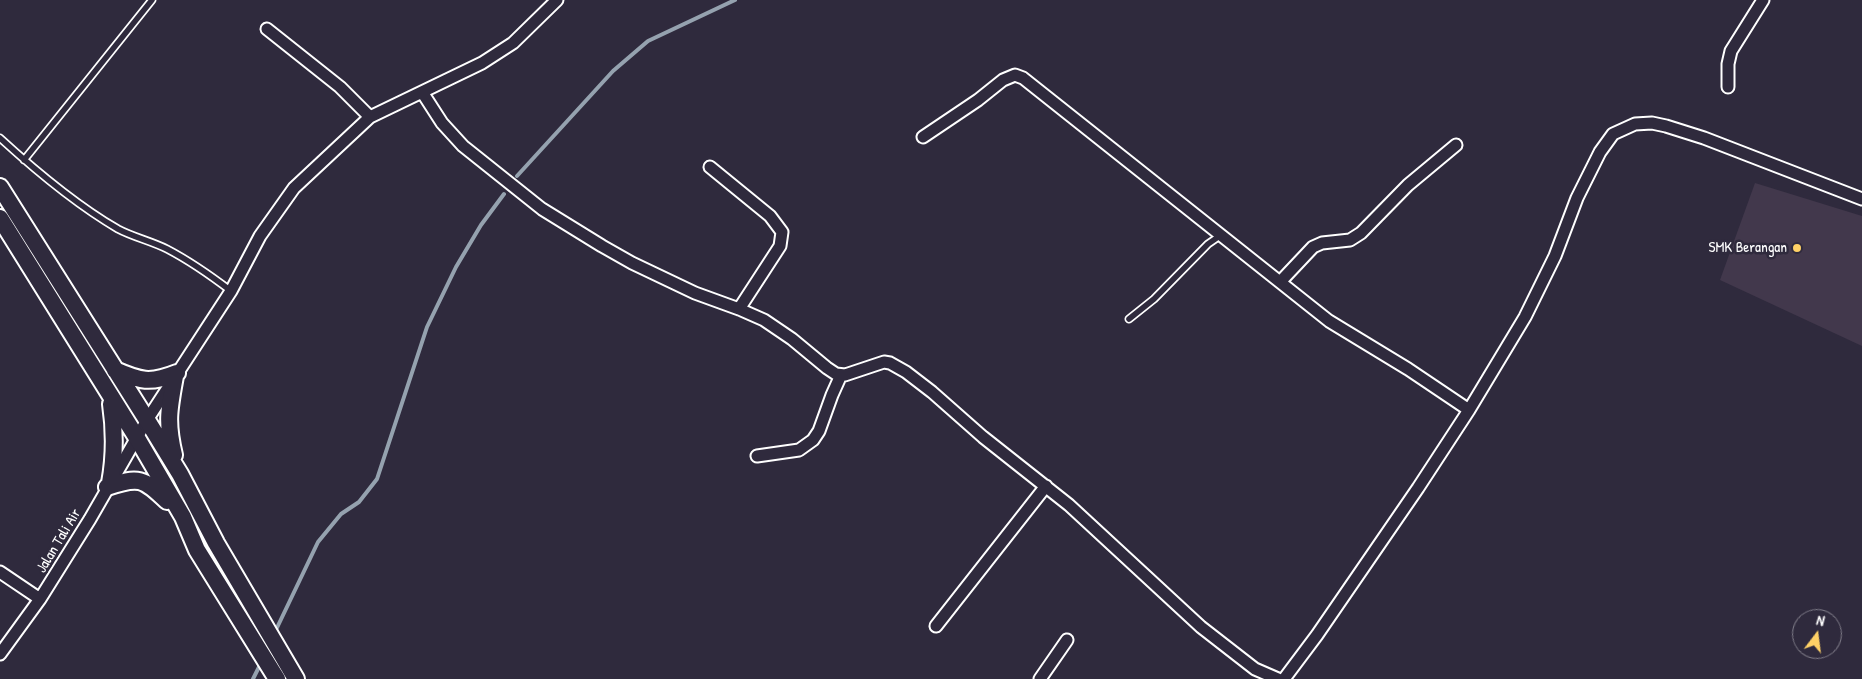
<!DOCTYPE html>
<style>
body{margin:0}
#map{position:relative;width:1862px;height:679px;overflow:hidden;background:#2f2a3d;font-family:"Patrick Hand",sans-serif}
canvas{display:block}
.north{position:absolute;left:1792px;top:609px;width:50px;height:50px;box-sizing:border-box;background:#2f2a3d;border:1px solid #827f8b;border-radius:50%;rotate:15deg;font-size:14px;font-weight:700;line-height:20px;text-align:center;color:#fff}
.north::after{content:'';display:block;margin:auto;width:18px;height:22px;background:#ffd166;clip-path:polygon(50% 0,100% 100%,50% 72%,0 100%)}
</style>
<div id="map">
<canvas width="1862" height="679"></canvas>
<div class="north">N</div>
</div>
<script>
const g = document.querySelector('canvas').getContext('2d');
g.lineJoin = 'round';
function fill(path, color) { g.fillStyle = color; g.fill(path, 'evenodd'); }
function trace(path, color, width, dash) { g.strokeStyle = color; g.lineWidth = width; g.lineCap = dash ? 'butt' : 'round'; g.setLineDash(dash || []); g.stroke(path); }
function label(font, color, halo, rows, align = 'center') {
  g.font = font + ' "Patrick Hand",sans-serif'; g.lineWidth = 5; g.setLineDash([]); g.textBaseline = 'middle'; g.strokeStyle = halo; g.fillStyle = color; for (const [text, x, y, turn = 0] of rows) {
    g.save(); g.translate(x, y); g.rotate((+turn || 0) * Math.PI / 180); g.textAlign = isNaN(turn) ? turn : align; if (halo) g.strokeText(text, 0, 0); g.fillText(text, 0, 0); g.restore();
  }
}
fill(new Path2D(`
 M1755 183 1862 216V346L1720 280Z`), '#42384c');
trace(new Path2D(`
 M517 176 613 71 648 41 735 0
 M274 634 318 542 341 514 359 502 377 479 427 327 456 267 481 225 504 194
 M253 679 261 663`), '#95a2af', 4);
const lane = new Path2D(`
 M0 138C36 171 75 204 118 229 133 237 151 241 167 249 190 261 210 275 231 291
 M24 160 152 0
 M1129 319 1154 299 1208 244 1221 235`);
const street = new Path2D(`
 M267 29 340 87 370 117
 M1728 87V64L1731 51 1763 0
 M422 92 442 123 463 146 542 209 602 246 632 263 695 293 739 309 764 320 792 339 827 368 836 374 845 375 884 362 890 363 906 372 932 392 983 437 1069 505 1201 627 1255 669 1278 679
 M923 137 978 100 1003 80 1015 75 1023 78 1329 321 1408 369 1469 410
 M710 167 770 216 782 232 780 246 739 309
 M1280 282 1313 247 1322 243 1350 240 1361 233 1408 185 1456 145
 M757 456 799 450 813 440 819 431 832 395 841 375
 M0 572 40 599
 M936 626 1046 486
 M0 654 40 599 90 519 147 420 231 291 260 236 294 188 370 117 482 63 513 43 557 0
 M1040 679 1067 640
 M1284 679 1317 635 1418 488 1469 410 1525 317 1555 256 1577 198 1600 152 1613 134 1635 124 1652 123 1666 126 1704 138 1862 199`);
const secondary = new Path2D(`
 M0 187 147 420 180 474 216 543 296 679
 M0 218 137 438 183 517 197 550 277 679
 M115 370C140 381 150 384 177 373
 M174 455C166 422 169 409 175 376
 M110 483C115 456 115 431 111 404
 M107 487C139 476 143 478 167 501`);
trace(lane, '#fff', 9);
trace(street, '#fff', 15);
trace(secondary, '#fff', 20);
trace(lane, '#2f2a3d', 5.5);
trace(street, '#2f2a3d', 11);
trace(secondary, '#2f2a3d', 16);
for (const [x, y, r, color] of [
 [1797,248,5,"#ffd166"]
]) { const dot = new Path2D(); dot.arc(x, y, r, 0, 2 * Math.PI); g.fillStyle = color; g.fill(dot); trace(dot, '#2f2a3d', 2); }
label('15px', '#fff', '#2f2a3d', [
 ["SMK Berangan",1787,248]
], 'right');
label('15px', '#fff', '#2f2a3d', [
 ["Jalan Tali Air",59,541,-59]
]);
</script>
